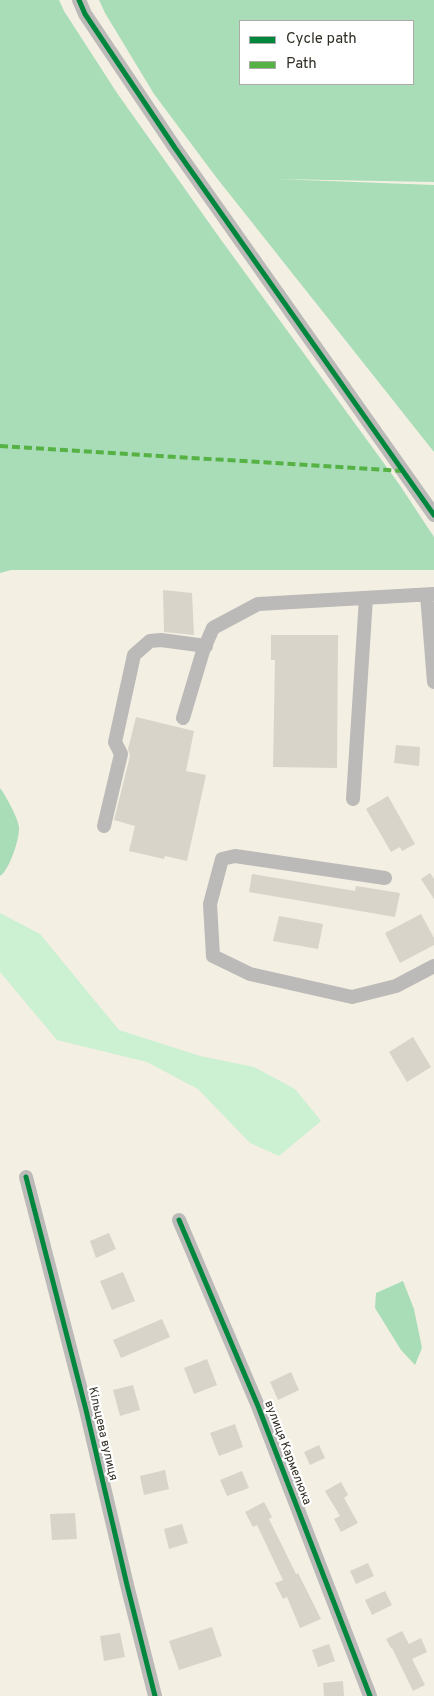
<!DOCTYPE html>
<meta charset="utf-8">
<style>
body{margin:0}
#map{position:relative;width:434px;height:1696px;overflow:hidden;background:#f3efe2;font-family:Overpass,sans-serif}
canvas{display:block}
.legend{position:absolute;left:239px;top:20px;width:175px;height:65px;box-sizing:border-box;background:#fff;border:1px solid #acaba7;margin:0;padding:6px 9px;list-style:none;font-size:15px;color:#302d24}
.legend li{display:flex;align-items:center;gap:10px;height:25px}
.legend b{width:25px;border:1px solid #acaba7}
</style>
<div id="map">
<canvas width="434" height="1696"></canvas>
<ul class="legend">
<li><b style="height:6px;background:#00873e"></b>Cycle path</li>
<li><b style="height:6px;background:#56b245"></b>Path</li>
</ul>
</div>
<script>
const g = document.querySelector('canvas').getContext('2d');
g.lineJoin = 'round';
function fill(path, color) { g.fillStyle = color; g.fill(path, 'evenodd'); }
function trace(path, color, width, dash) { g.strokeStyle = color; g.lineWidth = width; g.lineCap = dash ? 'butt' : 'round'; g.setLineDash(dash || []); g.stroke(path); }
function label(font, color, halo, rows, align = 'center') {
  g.font = font + ' Overpass,sans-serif'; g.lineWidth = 4.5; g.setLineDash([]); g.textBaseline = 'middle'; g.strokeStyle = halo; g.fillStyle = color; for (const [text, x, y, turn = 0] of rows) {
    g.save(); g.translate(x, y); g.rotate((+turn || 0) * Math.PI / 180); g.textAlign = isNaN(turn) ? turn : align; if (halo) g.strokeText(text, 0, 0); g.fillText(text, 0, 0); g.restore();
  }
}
fill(new Path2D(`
 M0 913 40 934 119 1030 200 1056 254 1067 295 1089 321 1121 279 1156 250 1143 198 1089 147 1062 57 1040 0 972Z`), '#cbf0d2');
fill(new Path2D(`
 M0 0H59L64 11 117 93 219 237 399 484 434 537V570H11L0 573Z
 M99 0H434V182L276 179 434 185V452L216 177 154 94 105 13ZM240 21H413V84H240Z
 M0 788C6 796 18 818 19 827 20 838 9 871 0 876Z
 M403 1281 414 1309 422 1348 415 1365 401 1350 375 1308 376 1293Z`), '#a8ddb8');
fill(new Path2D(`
 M163 590 192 593 194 635 164 632Z
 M271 635H338L337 768 273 767 275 660H271Z
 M136 717 194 731 186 771 206 775 187 861 165 856 164 859 129 851 135 826 114 820 130 756 128 749Z
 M396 745 420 747 419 766 394 763Z
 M388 796 415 844 402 851 400 847 391 852 366 809Z
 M430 873 434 879V899L421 879Z
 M252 874 355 891 356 886 400 893 395 917 249 892Z
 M421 914 434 938V945L400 963 385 933Z
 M279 916 323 924 318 949 273 941Z
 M413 1037 431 1067 407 1082 389 1052Z
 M109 1233 116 1249 96 1258 90 1241Z
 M123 1272 135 1301 112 1310 100 1281Z
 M162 1319 170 1337 121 1358 113 1340Z
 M207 1359 217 1385 194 1394 184 1368Z
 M291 1372 299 1390 278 1400 270 1382Z
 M133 1385 140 1410 120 1416 113 1390Z
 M235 1424 243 1447 219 1456 210 1433Z
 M319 1445 325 1458 310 1465 304 1452Z
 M165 1470 169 1489 144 1495 140 1476Z
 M242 1471 249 1488 227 1496 220 1480Z
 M341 1482 348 1495 344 1498 358 1523 341 1532 334 1519 340 1516 325 1491Z
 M264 1502 272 1517 269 1519 296 1574 298 1573 321 1619 300 1628 287 1597 283 1599 275 1583 283 1580 257 1525 253 1527 245 1512Z
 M75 1513 77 1539 52 1540 50 1514Z
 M182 1524 188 1543 169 1549 164 1529Z
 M368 1563 374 1576 356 1584 350 1571Z
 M385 1591 392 1605 372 1615 365 1600Z
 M212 1627 222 1656 179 1670 169 1641Z
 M402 1631 409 1644 421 1638 427 1652 412 1659 425 1685 413 1691 392 1648H391L386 1639Z
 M120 1633 125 1657 104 1661 100 1636Z
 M329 1644 335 1661 318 1667 312 1650Z
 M343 1681 344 1696H324L323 1683Z`), '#d8d4c9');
trace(new Path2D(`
 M79 0 85 14 175 148 434 515
 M427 595 434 682
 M183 718 203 651 213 628 258 604 434 594
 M353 799 366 598
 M104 826 121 754 115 742 134 655 150 641 161 640 206 646
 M385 878 235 856 222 859 210 904 213 956 250 974 352 997 396 986 434 966
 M26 1177 86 1410 127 1585 155 1696
 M179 1220 258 1406 370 1696`), '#bcb9b9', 14);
trace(new Path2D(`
 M0 446 403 471`), '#56b245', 4, [8, 4]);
trace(new Path2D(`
 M79 0 85 14 175 148 434 515
 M26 1177 86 1410 127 1585 155 1696
 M179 1220 258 1406 370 1696`), '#00873e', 5);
label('12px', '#302d24', '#fff', [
 ["Кільцева вулиця",102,1434,77],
 ["вулиця Кармелюка",287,1453,69]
]);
</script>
